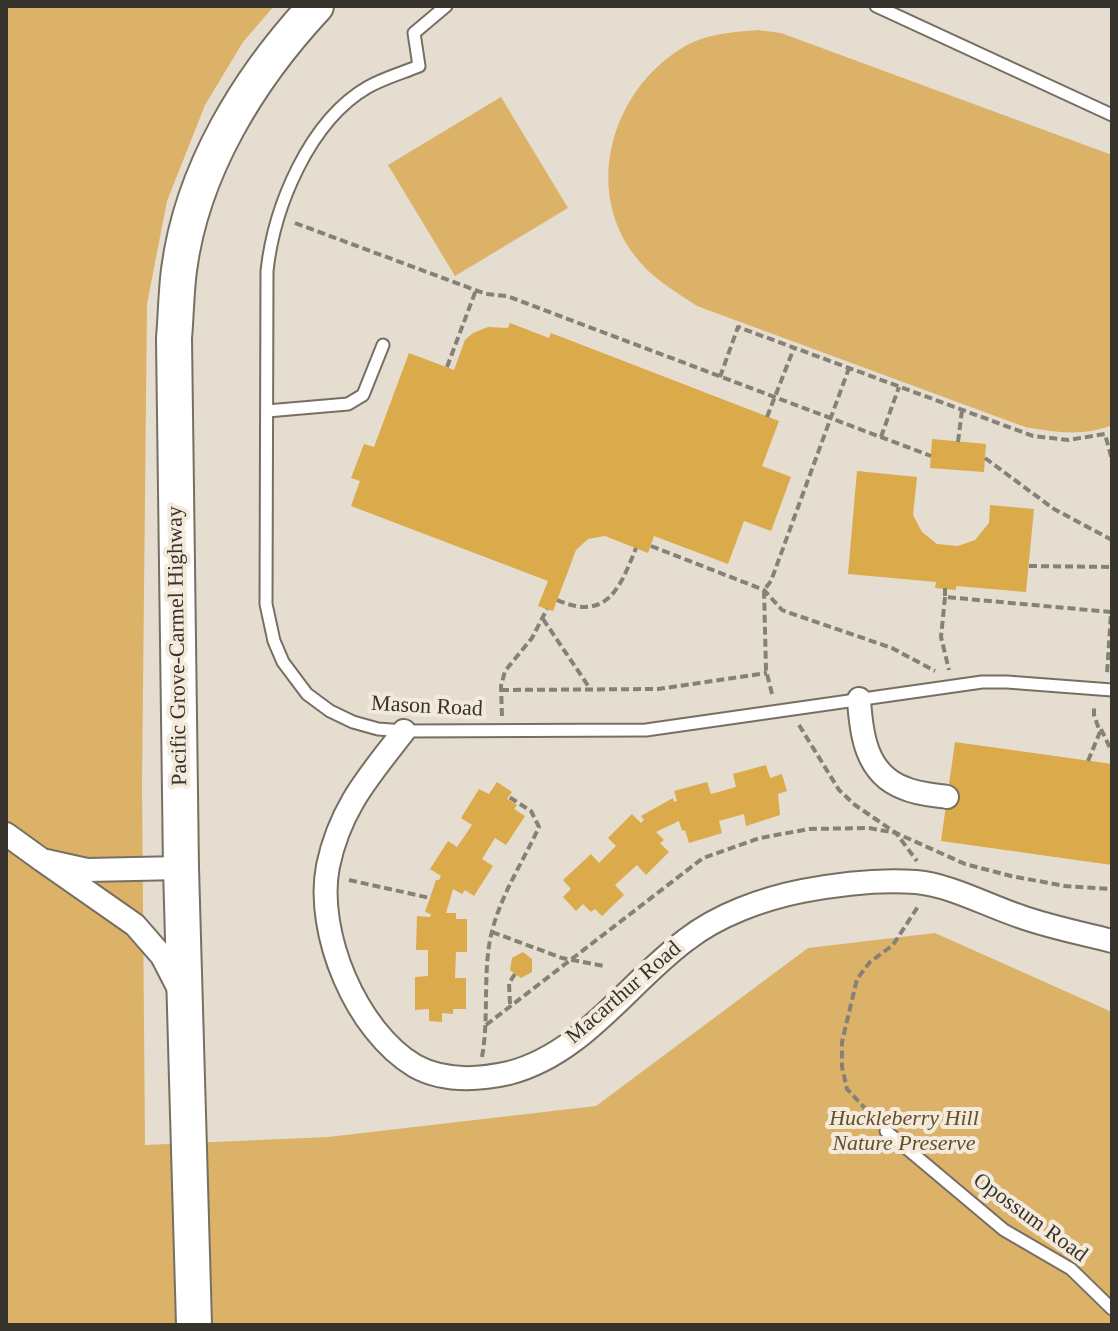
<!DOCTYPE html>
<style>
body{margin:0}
#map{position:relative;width:1118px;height:1331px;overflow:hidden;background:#e5ddcf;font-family:Georgia,serif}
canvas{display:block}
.frame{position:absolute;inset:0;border:8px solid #36332d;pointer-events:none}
</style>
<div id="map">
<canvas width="1118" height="1331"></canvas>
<div class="frame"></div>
</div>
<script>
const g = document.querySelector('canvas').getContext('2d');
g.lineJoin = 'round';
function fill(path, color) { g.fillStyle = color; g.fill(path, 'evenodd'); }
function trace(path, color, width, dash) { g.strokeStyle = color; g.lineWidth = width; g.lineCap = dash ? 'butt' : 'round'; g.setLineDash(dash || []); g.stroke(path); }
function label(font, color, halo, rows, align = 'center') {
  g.font = font + ' Georgia,serif'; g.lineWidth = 8; g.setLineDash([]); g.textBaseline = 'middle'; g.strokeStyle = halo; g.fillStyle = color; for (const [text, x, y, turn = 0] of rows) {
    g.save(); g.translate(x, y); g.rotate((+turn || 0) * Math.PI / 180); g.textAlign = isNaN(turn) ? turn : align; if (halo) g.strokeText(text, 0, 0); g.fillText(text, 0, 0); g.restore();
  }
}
fill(new Path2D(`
 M6 6H274L243 42 205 105 167 201 147 304 142 785 145 1145 328 1137 596 1106 808 948 935 933 1112 1012V1325H6Z
 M758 30 781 33 1112 155V425C1083 437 1054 432 1025 427L697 306C675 291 651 278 635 256 583 188 612 91 682 48 705 34 731 32 758 30Z
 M501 97 568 208 455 276 388 165Z`), '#dbb267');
fill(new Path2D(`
 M510 323 549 338 551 333 779 421 762 466 791 477 771 531 744 521 728 564 654 536 648 553 605 536 588 539 576 550 553 611 538 606 548 581 351 506 360 481 351 478 364 444 374 447 409 353 454 370 465 340 473 333 488 327 508 328Z
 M932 439 986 444 984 472 930 468Z
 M857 471 917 477 913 515 922 532 937 544 958 546 975 540 989 523 990 505 1034 509 1026 592 956 586V590L935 588 936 582 848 574Z
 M955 742 1112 764V865L941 841Z
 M766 765 770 778 782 774 787 791 778 794 780 815 746 826 744 814 719 821 722 833 689 843 685 830 682 831 679 821 656 832 664 840 660 843 669 852 646 875 637 865 615 885 624 895 602 916 595 909 591 912 583 904 576 911 563 897 571 889 563 880 591 854 599 863 616 846 608 838 632 814 641 823 644 820 641 816 673 798 674 802 677 801 674 791 707 782 711 794 736 787 733 774Z
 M497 782 512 792 507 799 517 805 514 809 525 816 506 845 495 838 482 859 493 866 474 896 465 890 462 894 453 889 446 913H456V919H467V952H456L455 978H466V1009H453V1014L442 1013V1022L429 1021V1009L415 1010V977L428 976V950H416L417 916 430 917 431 914 425 912 436 880H439L441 876 430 869 448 841 457 847 472 825 461 818 479 789 489 794Z
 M523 952 532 959V972L521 978 510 970 512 958Z`), '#dbaa4a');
const service = new Path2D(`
 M446 6 414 33 419 66C402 73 384 78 368 87 309 121 274 207 267 271L266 604 274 641 283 662 307 694 330 711 353 722 378 729 404 731 646 730 982 682H1007L1112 690
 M876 6 1112 115
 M267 411 348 404 363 395 383 345
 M886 1131 1004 1230 1071 1269 1112 1309`);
const minor = new Path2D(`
 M859 699C861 734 866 774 904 788 917 794 933 795 947 797
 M404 731C369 776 340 808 328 866 315 932 356 1031 415 1066 444 1082 478 1080 509 1073 583 1054 628 983 686 940 718 915 762 899 802 891 838 884 878 879 916 882 950 885 986 905 1019 916 1049 927 1081 933 1112 941
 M6 834 42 860 87 870 181 868
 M42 860 135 925 162 956 180 991`);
const primary = new Path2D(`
 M194 1325 181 868 174 338C176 316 176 293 179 270 192 170 249 78 316 6`);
trace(service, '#776f62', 15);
trace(minor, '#776f62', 26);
trace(primary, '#776f62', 38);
trace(new Path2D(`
 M295 223 486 294 507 296 931 456
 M447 367 476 290
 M720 377 738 327 1033 436 1068 440 1105 434 1112 460
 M767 417 794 348
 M881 437 899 387
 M958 442 962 410
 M985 458 1054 509 1112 540
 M651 546 764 590 782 610 790 613 892 648 935 671
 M1029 566 1112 567
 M945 588V597L1111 612 1107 674
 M945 597 941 637 949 670
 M557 600C607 622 620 588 636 548
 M543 619 591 690
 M501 690 658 689 767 673
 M772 694 766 670 764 590 771 581 849 368
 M502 716 501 686 505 671 532 638 547 609
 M799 725 839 790 855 805 896 833 917 861
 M1101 729 1112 752
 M1088 761 1100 732 1094 715V705
 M349 880 430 898
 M492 932 562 958 604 966
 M510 1004 509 983 515 974
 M486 1025 703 858 760 838 809 829 869 828 896 833 965 864 1011 876 1065 886 1112 889
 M482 1057C489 1018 483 978 490 940 498 899 522 864 539 827L531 811 509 797
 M875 1119 847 1089 842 1067V1042L857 979 870 962 893 945 919 905`), '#868177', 4, [8, 4]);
trace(service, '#fff', 11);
trace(minor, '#fff', 22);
trace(primary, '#fff', 34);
label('22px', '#36332d', '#f3eadc', [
 ["Pacific Grove-Carmel Highway",178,646,-91],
 ["Mason Road",427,707,3],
 ["Macarthur Road",624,993,-41],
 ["Opossum Road",1030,1218,36]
]);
label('italic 22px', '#644f28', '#f3eadc', [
 ["Huckleberry Hill",904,1119],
 ["Nature Preserve",904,1144]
]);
</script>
